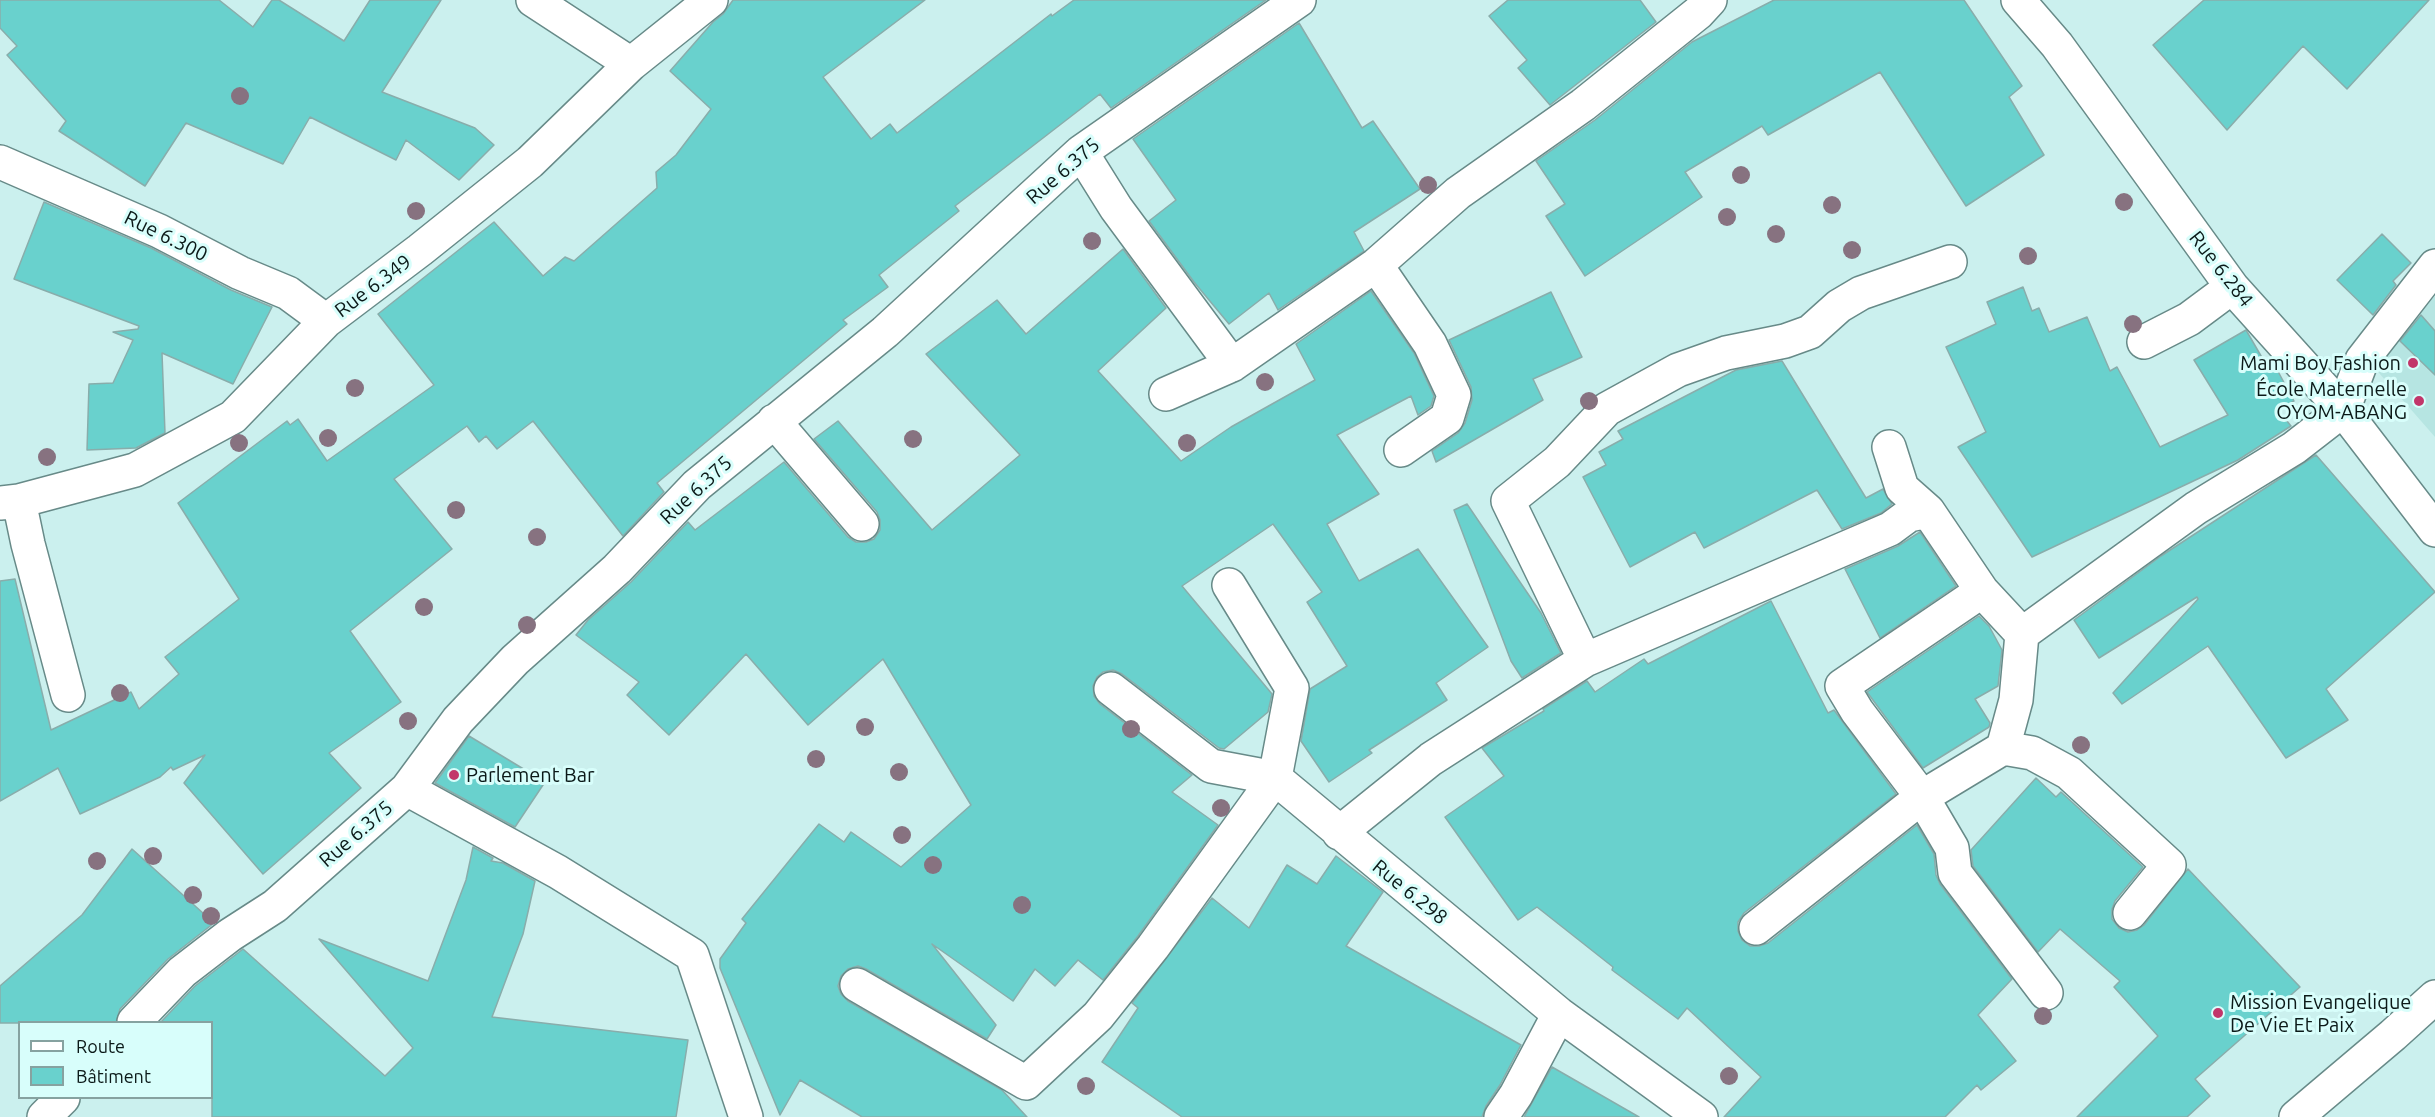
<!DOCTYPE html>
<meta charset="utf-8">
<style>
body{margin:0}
#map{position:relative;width:2435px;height:1117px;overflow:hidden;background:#cbf0ee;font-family:Ubuntu,sans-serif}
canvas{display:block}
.legend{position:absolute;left:18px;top:1021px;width:195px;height:78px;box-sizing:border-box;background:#d8fefb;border:2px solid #86a2a0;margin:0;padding:8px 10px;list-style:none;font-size:18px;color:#0b1918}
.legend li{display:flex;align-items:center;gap:12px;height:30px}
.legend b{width:30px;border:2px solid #86a2a0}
</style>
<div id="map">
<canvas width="2435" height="1117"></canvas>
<ul class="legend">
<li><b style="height:8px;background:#fff"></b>Route</li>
<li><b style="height:16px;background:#69d1cd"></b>Bâtiment</li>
</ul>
</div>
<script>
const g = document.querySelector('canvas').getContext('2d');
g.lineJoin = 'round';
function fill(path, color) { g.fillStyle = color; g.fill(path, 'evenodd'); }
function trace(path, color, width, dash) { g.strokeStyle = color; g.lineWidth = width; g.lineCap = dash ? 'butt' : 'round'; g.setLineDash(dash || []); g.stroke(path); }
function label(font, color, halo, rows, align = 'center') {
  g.font = font + ' Ubuntu,sans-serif'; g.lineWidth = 6; g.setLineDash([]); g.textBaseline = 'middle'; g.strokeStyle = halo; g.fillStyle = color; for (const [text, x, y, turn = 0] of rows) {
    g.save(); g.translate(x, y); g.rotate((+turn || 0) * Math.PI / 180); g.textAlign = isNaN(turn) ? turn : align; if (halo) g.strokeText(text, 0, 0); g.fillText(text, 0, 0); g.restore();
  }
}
fill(new Path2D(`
 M2435 296V437L2372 365Z`), '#b6e5e2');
const building = new Path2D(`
 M0 0H219L253 27 272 0H279L344 41 370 0H441L382 92 475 128 494 145 459 180 406 140 396 160 310 117 283 164 186 123 145 186 59 131 66 121 7 55 17 46 0 28Z
 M733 0H925L823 77 871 139 890 124 897 133 1051 14 1052 16 1074 0H1266L1111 108 1100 94 955 206 959 211 879 275 888 287 843 320 847 324 657 483 664 492 623 536 533 421 497 449 486 436 479 442 467 426 394 479 452 549 350 631 401 702 329 753 361 788 263 874 184 783 205 755 173 770 171 767 160 777 80 814 58 768 0 801V581L15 579 51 730 131 692 139 709 179 674 165 657 239 599 178 503 287 421 290 425 298 419 327 461 434 385 378 314 494 222 543 276 565 257 574 261 657 188 656 172 676 155 711 109 670 71 713 22 723 14Z
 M1508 0H1640L1656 22 1550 105 1518 68 1527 60 1489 16Z
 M1774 0H1964L2022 86 2009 97 2044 155 1966 206 1880 72 1768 135 1762 126 1685 172 1702 197 1585 276 1546 216 1565 204 1536 161 1595 120 1692 42Z
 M2204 0H2429L2347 89 2303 46 2227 130 2153 45Z
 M1299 23 1362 128 1373 121 1420 189 1354 232 1364 251 1278 310 1269 293 1229 324 1194 282 1149 221 1176 200 1133 139Z
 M44 202 151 248 231 290 272 307 233 384 162 353 165 433 136 448 87 450 89 384 113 383 133 340 113 332 138 329 139 326 14 279Z
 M2382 234 2411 263 2393 281 2396 285 2373 315 2337 280Z
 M1123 249 1166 308 1098 371 1181 461 1231 427 1315 380 1296 344 1371 291 1414 353 1434 396 1431 406 1418 415 1411 396 1337 435 1379 494 1327 524 1359 581 1418 549 1488 647 1436 683 1447 700 1369 750 1372 753 1329 782 1301 741 1310 689 1347 666 1307 602 1322 592 1273 524 1182 586 1272 694 1268 712 1224 749 1219 748 1122 674 1113 670 1103 672 1097 677 1093 686 1094 696 1100 704 1192 775 1172 792 1218 825 1138 936 1103 980 1078 960 1055 986 1035 969 1013 1001 932 944 996 1025 987 1039 866 969 858 966 848 969 841 976 838 986 841 994 848 1001 1002 1090 1027 1117H862L800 1080 780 1115 720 968V959L746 923 742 919 819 824 844 842 851 832 901 867 971 805 883 659 808 725 746 654 669 735 627 695 639 682 576 635 588 620 631 582 688 522 695 530 784 462 848 537 856 542H866L874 539 880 530V520L877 512 814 439 838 421 932 530 1020 455 926 354 997 300 1026 334Z
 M2023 287 2032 311 2039 308 2049 332 2087 317 2110 371 2117 367 2160 447 2228 415 2194 360 2246 330 2268 368 2274 364 2294 401 2278 410 2291 426 2238 460 2032 557 1958 447 1986 432 1946 347 1996 324 1987 302Z
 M1551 292 1582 357 1533 379 1543 400 1436 462 1432 451 1458 433 1465 423 1472 400 1471 387 1449 340Z
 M2421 315 2435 331V375L2400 341Z
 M1782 361 1866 498 1883 489 1892 504 1881 513 1842 529 1817 490 1704 548 1695 532 1630 567 1583 477 1606 465 1599 452 1623 439 1618 431 1736 370Z
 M2316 455 2435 592 2326 689 2348 720 2286 758 2208 646 2122 704 2113 693 2198 599 2197 597 2099 658 2074 620 2161 556Z
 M1467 504 1541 613 1561 653 1522 678 1511 661 1454 510Z
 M1920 532 1956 586 1880 638 1845 569 1898 546Z
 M1771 601 1828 713 1834 710 1896 794 1744 913 1738 922V931L1742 940 1750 946H1759L1768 943 1917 825 1934 854 1936 875 1940 884 2012 979 1978 1015 2016 1061 1981 1090 1977 1085 1945 1117H1724L1761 1077 1687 1008 1678 1019 1612 970 1613 967 1537 907 1518 920 1445 817 1504 776 1482 748 1544 711 1543 709 1587 681 1595 692 1644 659 1648 664Z
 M1979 616 1989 626 2002 650 1998 686 1975 699 1990 723 1989 727 1923 768 1867 692Z
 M469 736 545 782 515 827 435 783Z
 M2036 778 2056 797 2061 792 2143 867 2115 901 2112 909V919L2119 928 2128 932 2137 930 2144 925 2188 869 2300 987 2195 1079 2210 1096 2187 1117H2077L2158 1036 2114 987 2120 981 2060 929 2038 952 1973 866 1971 850Z
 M473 847 493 858 491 861 503 863 535 881 523 934 492 1017 688 1040 676 1117H212V1023H160L195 986 243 949 385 1076 413 1048 319 939 428 981 466 880Z
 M132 849 214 923 168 959 120 1009 116 1023H0V986L82 915Z
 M1336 856 1383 892 1346 946 1521 1045 1500 1085 1486 1106 1482 1117H1182L1102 1062 1138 1008 1132 1003 1212 898 1249 928 1287 865 1317 884Z
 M1552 1067 1639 1117H1524Z`);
fill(building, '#69d1cd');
trace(building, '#89adab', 1.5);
const minor = new Path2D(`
 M533 0 631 64
 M2018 0 2057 45 2232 287 2343 410 2435 530
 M1081 152 1116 208 1232 365 1376 265 1458 193 1583 105 1698 13 1710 0
 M0 162 159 231 240 273 288 293 326 321
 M1376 265 1430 344 1454 395 1447 418 1401 450
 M2144 342 2189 319 2232 287
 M1166 394 1232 365
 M774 421 862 524
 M1889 447 1902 488 1928 511
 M19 501 28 544 68 695
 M0 503 19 501 135 470 233 417 326 321 420 250 530 162 631 64 711 0
 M1982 591 1842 686 1857 711 1922 797 1952 848 1955 873 2046 993
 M2022 634 2196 508 2294 448 2343 410 2362 360 2435 266
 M1585 660 1508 501 1557 462 1607 409 1678 370 1726 353 1785 341 1810 332 1839 306 1861 293 1950 262
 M1111 689 1211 766 1275 778 1559 1014 1701 1117
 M2003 748 2032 753 2069 773 2169 865 2130 913
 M407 789 558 872 692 955 746 1117
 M1339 833 1431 759 1585 660 1890 529 1909 515 1928 511 1982 591 2022 634 2016 700 2003 748 1922 797 1756 928
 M857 985 1026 1083 1098 1016 1153 947 1275 778 1292 688 1229 585
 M134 1022 182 972 230 935 275 906 407 789 458 720 515 660 617 569 697 485 885 332 1081 152 1299 0
 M44 1117 63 1098
 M1501 1117 1516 1095 1559 1014
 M2296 1117 2393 1035 2435 997`);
trace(minor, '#678a88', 36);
trace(minor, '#fff', 33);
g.fillStyle = '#877280';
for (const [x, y] of [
 [240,96],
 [1741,175],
 [1428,185],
 [2124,202],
 [1832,205],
 [416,211],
 [1727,217],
 [1776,234],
 [1092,241],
 [1852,250],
 [2028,256],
 [2133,324],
 [1265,382],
 [355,388],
 [1589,401],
 [328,438],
 [913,439],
 [239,443],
 [1187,443],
 [47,457],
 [456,510],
 [537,537],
 [424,607],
 [527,625],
 [120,693],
 [408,721],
 [865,727],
 [1131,729],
 [2081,745],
 [816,759],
 [899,772],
 [1221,808],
 [902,835],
 [153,856],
 [97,861],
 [933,865],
 [193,895],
 [1022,905],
 [211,916],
 [2043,1016],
 [1729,1076],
 [1086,1086]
]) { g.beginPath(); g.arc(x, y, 9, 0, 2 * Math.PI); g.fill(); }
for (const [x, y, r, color] of [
 [2413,363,6,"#c2366a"],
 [2419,401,6,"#c2366a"],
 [454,775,6,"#c2366a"],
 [2218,1013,6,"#c2366a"]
]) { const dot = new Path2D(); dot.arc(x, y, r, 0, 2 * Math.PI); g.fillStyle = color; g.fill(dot); trace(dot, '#d8fefb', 2); }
label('20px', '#0b1918', '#d8fefb', [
 ["Rue 6.375",1063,171,-41],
 ["Rue 6.300",166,236,26],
 ["Rue 6.284",2221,269,52],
 ["Rue 6.349",373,286,-37],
 ["Rue 6.375",696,490,-43],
 ["Rue 6.375",356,834,-41],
 ["Rue 6.298",1410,892,39]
]);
label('20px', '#0b1918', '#d8fefb', [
 ["Mami Boy Fashion",2401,363],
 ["École Maternelle",2407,389],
 ["OYOM-ABANG",2407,412],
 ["Parlement Bar",466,775,"left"],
 ["Mission Evangelique",2230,1002,"left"],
 ["De Vie Et Paix",2230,1025,"left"]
], 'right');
</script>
